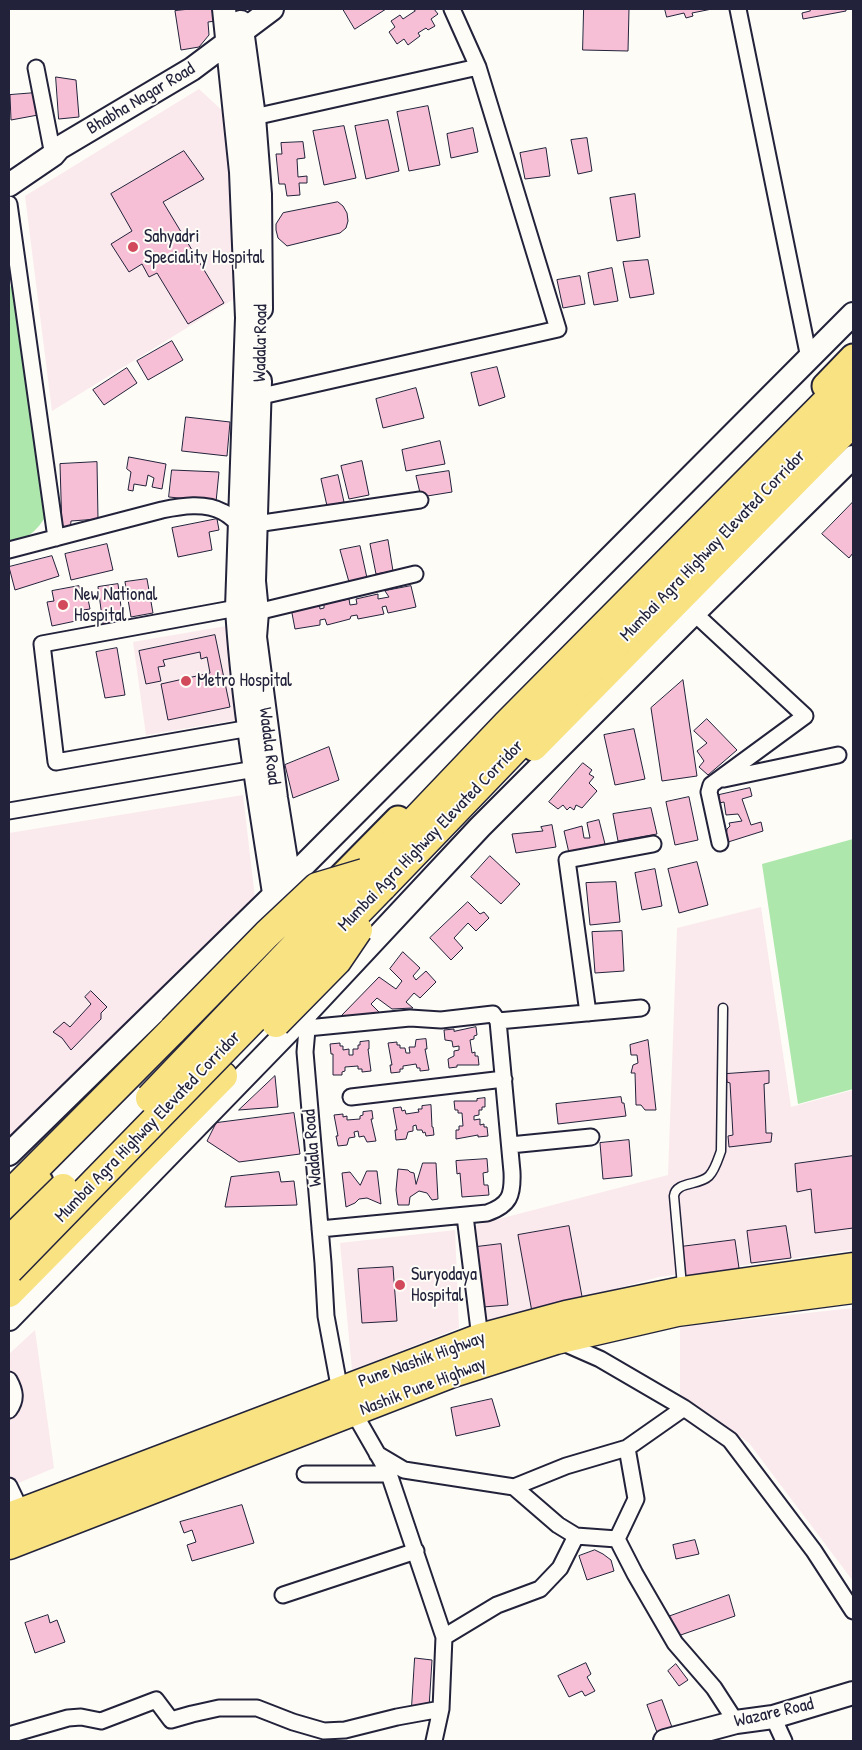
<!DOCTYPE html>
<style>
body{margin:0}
#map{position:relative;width:862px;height:1750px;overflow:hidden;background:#fdfcf7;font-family:"Patrick Hand",sans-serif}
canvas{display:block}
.frame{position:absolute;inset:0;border:10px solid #22223b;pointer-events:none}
</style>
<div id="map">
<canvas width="862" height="1750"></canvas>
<div class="frame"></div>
</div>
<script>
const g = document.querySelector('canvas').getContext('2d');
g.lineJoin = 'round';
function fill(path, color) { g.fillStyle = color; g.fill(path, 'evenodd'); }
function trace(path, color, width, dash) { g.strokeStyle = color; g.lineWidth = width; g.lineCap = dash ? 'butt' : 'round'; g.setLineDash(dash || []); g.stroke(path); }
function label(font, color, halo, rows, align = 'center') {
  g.font = font + ' "Patrick Hand",sans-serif'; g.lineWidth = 4; g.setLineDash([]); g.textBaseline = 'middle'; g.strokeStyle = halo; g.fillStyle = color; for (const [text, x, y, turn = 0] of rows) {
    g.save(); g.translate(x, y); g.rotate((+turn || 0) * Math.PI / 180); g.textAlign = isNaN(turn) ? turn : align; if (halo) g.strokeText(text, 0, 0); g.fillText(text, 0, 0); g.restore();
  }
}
fill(new Path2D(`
 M199 89 226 114 237 297 52 411 25 196Z
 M226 626 237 720 146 735 133 642Z
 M243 795 255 898 9 1140V833Z
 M761 907 791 1107 853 1090V1250L659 1277 485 1325 472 1226 668 1175 677 928Z
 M455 1230 459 1328 352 1370 340 1243Z
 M853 1308V1581L749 1443 680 1394V1327Z
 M35 1330 54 1468 9 1487V1354Z`), '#fbeaed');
fill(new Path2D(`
 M9 283 15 296 46 516C35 533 28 538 9 543Z
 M853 839V1089L798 1104 762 864Z`), '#ade7ac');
const building = new Path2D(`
 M190 9H214L216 21 208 22 209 35 199 47 181 50 175 11Z
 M343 9H386L355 29Z
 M413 9H434L438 14 431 19 435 26 428 30 426 28 418 33 420 36 408 45 404 39 397 44 389 32 395 27 391 21 400 15 403 19 415 11Z
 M584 9H629L628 51 583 50Z
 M665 9H712L692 13 693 16 686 18 684 13 667 17Z
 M810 9H846V11L803 19 802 13 810 11Z
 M56 77 76 80 79 117 59 119Z
 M35 93 38 115 11 120 10 95Z
 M428 106 440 165 409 171 397 112Z
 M388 120 399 171 366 179 355 126Z
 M344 126 356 178 324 185 313 131Z
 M473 128 478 152 451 158 447 134Z
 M587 138 592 171 578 174 571 140Z
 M303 142 305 158 297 159 298 177 307 176V183H299L300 195 287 196 285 184H279L276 154H282L281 143Z
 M546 148 550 176 525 179 520 153Z
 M184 151 204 179 163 202 224 303 188 324 157 273 149 277 142 264 129 272 111 244 132 231 111 194Z
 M635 194 640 237 617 241 610 198Z
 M338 202 343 206 347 213 348 221 346 228 340 233 287 246 278 238 276 230V224L283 213Z
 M648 260 654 294 630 298 623 262Z
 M612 268 618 301 594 305 588 273Z
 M580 276 585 304 563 308 557 280Z
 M172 341 183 360 148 380 137 361Z
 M497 367 505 397 479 406 471 373Z
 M127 368 137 383 104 405 93 390Z
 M416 388 424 418 383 428 376 399Z
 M186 417 230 422 227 456 182 451Z
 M440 441 445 464 406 471 402 450Z
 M129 457 166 464 162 489 152 487 154 478 148 475 146 486 134 484 133 491 128 490 131 472 127 469Z
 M362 461 369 495 349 499 341 466Z
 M97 462 98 519 71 521 70 531 62 530 60 464Z
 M172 470 219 472 216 502 169 497Z
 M449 471 452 492 421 497 416 476Z
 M338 475 344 502 327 506 321 479Z
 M853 502V553L849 558 822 534Z
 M217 519 219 530 209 532 212 550 178 557 172 528Z
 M388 540 393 571 376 574 370 544Z
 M107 544 113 570 71 580 65 554Z
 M360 546 367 578 349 582 340 550Z
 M52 556 59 576 15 590 9 567Z
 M147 579 153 613 131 617 125 582Z
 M118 584 123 622 103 624 98 587Z
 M79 586 81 595 87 594 90 609 83 610 85 619 52 626 47 602 54 601 52 591Z
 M411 586 416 607 388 613 386 606 382 607 384 614 358 619 357 615 351 616 350 619 327 625 325 619 320 620V625L295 629 291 608 319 602 320 609 324 608V604L349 599 350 605 357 604 356 599 378 594V599L389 597 385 591Z
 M215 635 230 707 168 720 161 684 210 673 207 657 201 659 200 652 163 660 165 666 158 667 161 681 146 684 139 651Z
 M117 648 125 695 105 698 96 652Z
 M683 680 697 776 662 781 651 708Z
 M707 719 737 750 708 775 699 767 704 761 697 751 707 743 694 731Z
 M634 729 645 779 615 785 604 735Z
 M329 747 339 780 293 798 285 765Z
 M583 763 592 770 589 774 594 777 589 783 597 791 582 808 576 805 574 810 570 807 567 810 563 805 558 809 549 802Z
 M750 788 752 796 742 799 751 825 761 822 763 831 725 843 727 829 730 826 729 823 742 821 738 814 726 815 724 802 719 803V795Z
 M689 797 698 840 675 845 666 802Z
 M651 808 657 834 618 841 613 814Z
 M599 820 605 844 569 853 564 831 582 826 584 838H590L587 823Z
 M552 825 556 847 516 853 512 834 543 831 541 827Z
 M490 856 520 884 501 904 471 877Z
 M697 862 708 905 679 913 668 869Z
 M655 869 662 906 642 910 635 873Z
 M616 882 620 922 590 925 586 883Z
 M468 902 480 914 484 912 489 918 476 931 468 923 454 938 463 948 451 960 430 938Z
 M622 931 624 971 595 973 592 932Z
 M403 952 420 968 413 976 416 980 426 971 436 982 420 998 414 993 406 1002 413 1008 392 1009 377 998 371 1004 379 1012 375 1015 341 1016 379 977 396 989 402 981 390 969Z
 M91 991 107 1007 101 1013V1019L71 1050 62 1038 53 1032 64 1022 70 1027 91 1004 85 997Z
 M476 1027 477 1035 474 1036V1039L470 1040 472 1053 475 1052V1056H478L479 1065H457V1067L449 1068 448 1059 454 1056V1051L459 1050V1046L453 1047 452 1041 445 1040 444 1030 454 1029V1031Z
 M426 1039 427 1049H425L429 1070 420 1071V1068H417L416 1064 403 1066V1069H400V1072L391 1073 390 1065H392L388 1043 397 1042V1045H400V1048H405L406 1053H410L409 1047H415L416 1040Z
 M648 1040 656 1110H645L641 1105H636L635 1073H631L633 1065 638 1063 637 1055H631L630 1045Z
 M369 1041V1049H368L371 1071 362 1072V1069H358V1066L345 1067V1071L342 1072V1075H333V1054H331L330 1044 340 1043V1046H343V1050L349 1049V1055H353V1049H358V1045H360V1042Z
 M769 1071V1083L764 1084 766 1133H772L771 1142 729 1147 728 1136 733 1135 730 1083 727 1082 726 1074Z
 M275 1076 278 1107 239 1110Z
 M621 1097 622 1103H624L626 1116 558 1124 556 1104Z
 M485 1098V1107H482V1110H479V1115L474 1116V1120L480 1119V1125L484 1124V1127H487L488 1136 478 1137V1135L456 1139V1130H459V1126H463L462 1113H458V1110H455L454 1101H477V1099Z
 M431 1105 432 1127H433L434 1135 426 1136 425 1132 423 1133 422 1130H417L416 1125 413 1126V1131L408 1132 406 1139 396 1140 395 1130H397L393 1108 401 1107 402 1111 405 1110 406 1114 419 1112 418 1109H422V1106Z
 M372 1111 373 1119H371L376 1141 367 1142 364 1136 359 1137 358 1131 354 1132 355 1137 349 1138 347 1145 338 1146 336 1136H338L334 1115 343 1114V1117L347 1116V1120L360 1119V1116L363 1115V1112Z
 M294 1113 300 1154 239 1162 207 1141 216 1123Z
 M629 1140 632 1176 603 1179 600 1143Z
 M853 1156V1228L815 1233 811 1189 797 1192 795 1164Z
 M487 1159 488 1172 483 1173 484 1185H488L489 1195 462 1197 460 1173 457 1174 456 1161Z
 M423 1163H436L438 1199 432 1200 427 1193 419 1191 410 1197 409 1205H398L396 1190 398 1169 408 1170 410 1172 414 1173 416 1184Z
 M367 1171H377L381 1204 367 1198 359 1199 355 1203 346 1207 342 1173 350 1172 360 1185Z
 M279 1172 281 1182 294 1181 297 1205 225 1207 231 1177Z
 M569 1226 583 1302 532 1312 518 1235Z
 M786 1226 791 1258 751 1263 747 1231Z
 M735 1240 740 1275 684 1282 680 1247Z
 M501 1244 508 1305 483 1307 476 1247Z
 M393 1267 397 1321 362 1323 358 1269Z
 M492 1399 500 1426 456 1436 451 1408Z
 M242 1505 254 1543 192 1561 187 1545 196 1542 192 1530 184 1533 180 1522Z
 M695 1540 699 1554 676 1559 673 1545Z
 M595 1550 603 1554 611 1560 614 1571 587 1580 579 1556Z
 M729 1595 735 1616 675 1637 665 1618Z
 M48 1615 50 1623 57 1620 65 1642 35 1653 25 1623Z
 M415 1658 432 1660 429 1708 412 1706Z
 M586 1663 591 1674 587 1677 595 1691 585 1696 582 1691 569 1697 558 1676Z
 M676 1664 688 1680 679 1686 668 1671Z
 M662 1700 673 1730 658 1735 647 1705Z`);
fill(building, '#f7bfd5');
trace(building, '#22223b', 1);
const lane = new Path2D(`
 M682 1286 674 1196C676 1181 699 1186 709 1176 715 1170 718 1159 721 1151L723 1008`);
const street = new Path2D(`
 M738 9 809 358
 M36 68 53 155
 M254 117 478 67
 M9 204 56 538
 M253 398 558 329 478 67 452 9
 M256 524 420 500
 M9 550 162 510C181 506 205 502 223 512 229 515 234 520 239 524
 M237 608 42 644 56 762 250 728
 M257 612 415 574
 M694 613 805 716 711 785 709 792 720 843
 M724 779 838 755
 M9 811 255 769
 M588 1013 567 860 653 844
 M308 1018 305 1052 323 1263 326 1316 340 1391
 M498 1021 641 1008
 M307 1028 410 1018 441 1020 493 1014 498 1021 512 1172C513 1195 510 1205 487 1213L320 1229
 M351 1097 504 1079
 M510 1145 591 1137
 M465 1216 480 1338
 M559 1341 600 1359 684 1408 730 1440 814 1551 853 1611
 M9 1380C15 1391 17 1399 9 1410
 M354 1413 389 1474 444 1637 441 1709 434 1741
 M377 1454 404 1470 514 1487 558 1525 576 1536 617 1539 635 1574 675 1643 714 1688 736 1722
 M305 1474H389
 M9 1486 22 1513
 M514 1487 566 1466 627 1448 684 1408
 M617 1539 636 1499 627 1448
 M283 1595 416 1551
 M444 1637 497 1605 540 1589 560 1568 576 1536
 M773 1717 784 1741
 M9 1735 68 1718 81 1717 101 1721 156 1700 171 1720 192 1714 219 1708H257L293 1722 324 1731 345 1730 397 1717 441 1709`);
const secondary = new Path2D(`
 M224 9 241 172 247 318 237 608C243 708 261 807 276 906
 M241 22 254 117 260 194 261 309
 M9 185 53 155 59 148 192 69 272 9
 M260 381 254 581 257 612 255 637 276 798 291 891
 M9 1154 274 895 853 314
 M9 1319 309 1010 480 827 694 613 853 457
 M665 1741 736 1722 773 1717 853 1693`);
const primary = new Path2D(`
 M825 386 853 357
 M534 748 853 424
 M333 885 398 819
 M9 1214 40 1182`);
const highway = new Path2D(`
 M365 873 507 724 853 375
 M382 887 743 512 853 403
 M9 1195 173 1030
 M9 1293 223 1076
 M9 1517 480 1338 566 1315 682 1291 853 1267
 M9 1545 450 1374 556 1340 677 1312 853 1289`);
trace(lane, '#22223b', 11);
trace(street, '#22223b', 19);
trace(secondary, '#22223b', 26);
trace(primary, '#22223b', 29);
trace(highway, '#22223b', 31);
trace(lane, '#fdfcf7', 8);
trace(street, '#fdfcf7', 15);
trace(secondary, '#fdfcf7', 22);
trace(primary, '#f8e281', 25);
trace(highway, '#f8e281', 28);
const highwayBridge = new Path2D(`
 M276 1023 337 961 358 930
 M173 1030 267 934 317 887 364 873
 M150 1098 365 873
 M9 1241 63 1188
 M9 1270 382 887`);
trace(highwayBridge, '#22223b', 31, []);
trace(highwayBridge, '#f8e281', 28);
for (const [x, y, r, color] of [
 [133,247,6,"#d1495b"],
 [63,605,6,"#d1495b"],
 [186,681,6,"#d1495b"],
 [400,1285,6,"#d1495b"]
]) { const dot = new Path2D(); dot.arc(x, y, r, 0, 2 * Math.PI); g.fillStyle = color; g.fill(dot); trace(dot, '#fdfcf7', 2); }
label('18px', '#22223b', '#fdfcf7', [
 ["Bhabha Nagar Road",141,99,-31],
 ["Wadala Road",261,343,-89],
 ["Mumbai Agra Highway Elevated Corridor",713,546,-46],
 ["Wadala Road",269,746,83],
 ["Mumbai Agra Highway Elevated Corridor",431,836,-46],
 ["Mumbai Agra Highway Elevated Corridor",148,1127,-46],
 ["Wadala Road",313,1148,-95],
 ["Pune Nashik Highway",422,1360,-20],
 ["Nashik Pune Highway",423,1387,-21],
 ["Wazare Road",774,1713,-13]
]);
label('18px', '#22223b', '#fdfcf7', [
 ["Sahyadri",144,237],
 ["Speciality Hospital",144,258],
 ["New National",74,595],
 ["Hospital",74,616],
 ["Metro Hospital",197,681],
 ["Suryodaya",411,1275],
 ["Hospital",411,1296]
], 'left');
</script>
